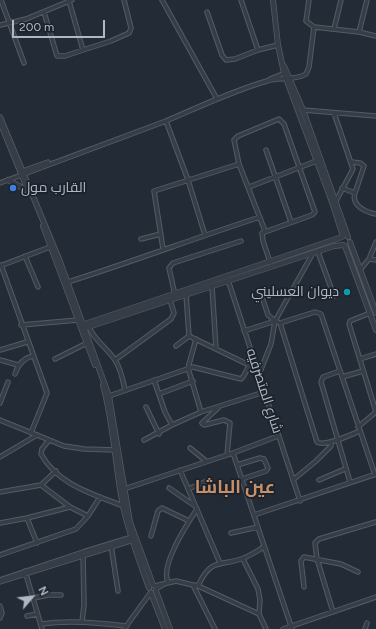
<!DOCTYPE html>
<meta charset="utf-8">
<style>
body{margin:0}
#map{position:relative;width:376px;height:629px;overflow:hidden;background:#232b36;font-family:Figtree,sans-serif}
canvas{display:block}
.north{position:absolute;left:12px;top:577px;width:40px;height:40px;-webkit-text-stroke:3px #1c222b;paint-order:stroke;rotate:62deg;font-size:11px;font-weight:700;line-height:16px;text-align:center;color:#b1b8c3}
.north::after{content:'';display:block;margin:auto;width:14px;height:18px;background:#b1b8c3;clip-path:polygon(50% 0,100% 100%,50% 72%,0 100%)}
.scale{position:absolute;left:12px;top:20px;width:93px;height:18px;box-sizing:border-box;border:2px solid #b1b8c3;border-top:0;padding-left:5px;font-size:12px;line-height:14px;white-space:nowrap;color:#b1b8c3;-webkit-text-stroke:3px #1c222b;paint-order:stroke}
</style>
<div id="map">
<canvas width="376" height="629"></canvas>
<div class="north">N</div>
<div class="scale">200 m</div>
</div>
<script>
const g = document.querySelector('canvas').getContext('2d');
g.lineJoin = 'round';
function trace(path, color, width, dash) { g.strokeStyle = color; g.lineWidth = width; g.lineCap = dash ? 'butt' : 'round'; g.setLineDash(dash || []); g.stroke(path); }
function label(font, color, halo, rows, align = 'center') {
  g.font = font + ' Figtree,Cairo,sans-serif'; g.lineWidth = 3.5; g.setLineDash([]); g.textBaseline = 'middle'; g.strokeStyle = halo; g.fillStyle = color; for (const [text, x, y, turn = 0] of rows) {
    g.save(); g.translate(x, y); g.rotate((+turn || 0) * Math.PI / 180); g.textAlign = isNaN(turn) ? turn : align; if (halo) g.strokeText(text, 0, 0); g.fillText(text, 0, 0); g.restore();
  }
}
const minor = new Path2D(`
 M1 0 24 63
 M162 0 217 99
 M241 0 258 50 278 45
 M69 1 83 50 111 41 129 33 131 28 124 0
 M44 12 57 56H65L83 50
 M207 12 222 55 226 60 235 59 258 50
 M0 25 26 19 72 0
 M314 27 359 32 367 0
 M334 29 341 0
 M359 32 376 36
 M270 79 285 73
 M303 110 376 116
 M334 113 353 169 336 201
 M166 121C199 107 232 91 267 81 279 77 295 81 306 74L309 67 314 27 306 21 309 0
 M266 150 291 222
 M20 172 48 162
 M0 183 166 121 188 180 205 235
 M249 187 319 160
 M342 188 355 193 364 166 360 163 352 162
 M355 193C351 206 366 212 376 214
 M265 231 239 164 234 140 238 136 279 119 284 124 315 212 312 215 262 233 263 241 270 262
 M141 239 161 234
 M163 249 154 191 239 164
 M318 252 334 296
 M25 256 38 287
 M369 259 376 260
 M1 265 47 393 31 433
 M0 266 50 247
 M360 270 369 259 376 242
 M228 280 300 501
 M68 282C132 262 195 238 260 217
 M212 286 216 349
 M175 295 169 268 173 263 241 241
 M262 297 268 315 275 321
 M280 323 317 442C325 447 350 435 360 431
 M21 325 78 320
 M89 327C94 340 107 348 115 360 121 369 123 380 125 390
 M244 331 275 321 280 323 315 312 321 314 375 475
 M189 336 249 365
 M196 339 188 368 201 412
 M176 346 189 336 186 294
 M0 350 27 342
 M55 359 87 343
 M360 359 376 354
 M0 360 18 365
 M115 360 171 319 174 313 170 300
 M340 371 323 377 321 382 350 482
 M15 374C18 365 23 358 33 356
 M258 377 271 344 275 321 313 253
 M342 377 363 371
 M159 394 193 381
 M109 396 193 367 241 379C246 375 247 366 253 361
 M0 403 8 382
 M146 407 159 434
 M218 408 202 423 204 425 224 420 230 423 227 455
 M0 420 64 446 84 449 115 450
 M172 425 201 412 264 392
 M358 427 376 412 349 324 350 321 370 313
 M49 440 42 449 41 454C58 485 93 494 123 506
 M144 440 172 425 165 412 154 380
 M190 448 206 461
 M233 453 292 629
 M0 457 37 435
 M237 465 260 458 264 459 268 468 266 471 242 479
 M180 470 220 563
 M293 480 316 461 331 446V442
 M319 480 345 469
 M41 485 70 507 88 516
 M169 488 195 506
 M124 489 233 453 278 436
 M188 489 207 481
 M0 492 41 485 56 471
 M254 515 376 474
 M27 518 37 543
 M0 523 27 518 70 507
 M231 533 258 527
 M151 536 158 511 162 508 189 521
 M111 545 118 591
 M0 555 76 529 88 516 100 497
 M243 559 258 589 260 600 259 614 266 629
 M25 571 42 629
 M0 580 83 552 132 537
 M0 582 134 540
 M168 582C160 565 187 524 197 509
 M196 585 259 614
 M155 586 176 581 193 585 215 629
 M198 586C211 557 220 567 244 558 251 555 257 551 264 547
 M304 587 301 561 304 557 341 564 358 572
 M156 589 166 583
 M34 598 48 595H61
 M0 606 2 613 0 618
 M333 612 317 559 315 543 319 539 376 522
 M27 616 37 614
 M82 622 84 605 83 553
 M41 624C70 620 98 623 127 626
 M124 629 151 592
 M283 629 376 597
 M365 629 367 623`);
const tertiary = new Path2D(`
 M273 0 278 45 284 73 332 202 343 236
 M284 66 303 110 348 237
 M0 117 59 259 109 396 130 522 153 585
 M0 122 29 193
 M8 180 28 191
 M43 226 95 365
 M350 242 376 313
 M345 246 376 330
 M82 325 342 237
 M82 329 334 246 343 245
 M103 385C114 425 115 466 123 506 129 534 139 560 149 588
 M156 591 170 629
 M151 593 165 629`);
trace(minor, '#545b64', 5.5);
trace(tertiary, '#545b64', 6);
trace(minor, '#363d46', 3.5);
trace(tertiary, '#363d46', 4.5);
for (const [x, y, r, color] of [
 [13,188,4,"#3f7fe0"],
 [347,292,4,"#0f9aa8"]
]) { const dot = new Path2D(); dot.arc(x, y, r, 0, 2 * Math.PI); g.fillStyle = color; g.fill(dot); trace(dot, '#1c222b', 1.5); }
label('14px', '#b1b8c3', '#1c222b', [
 ["القارب مول",21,188],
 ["ديوان العسليني",339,292,"right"]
], 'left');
label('14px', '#b1b8c3', '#1c222b', [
 ["شارع المتصرفيه",264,391,72]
]);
label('bold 18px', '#c69169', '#1c222b', [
 ["عين الباشا",235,488]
]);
</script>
